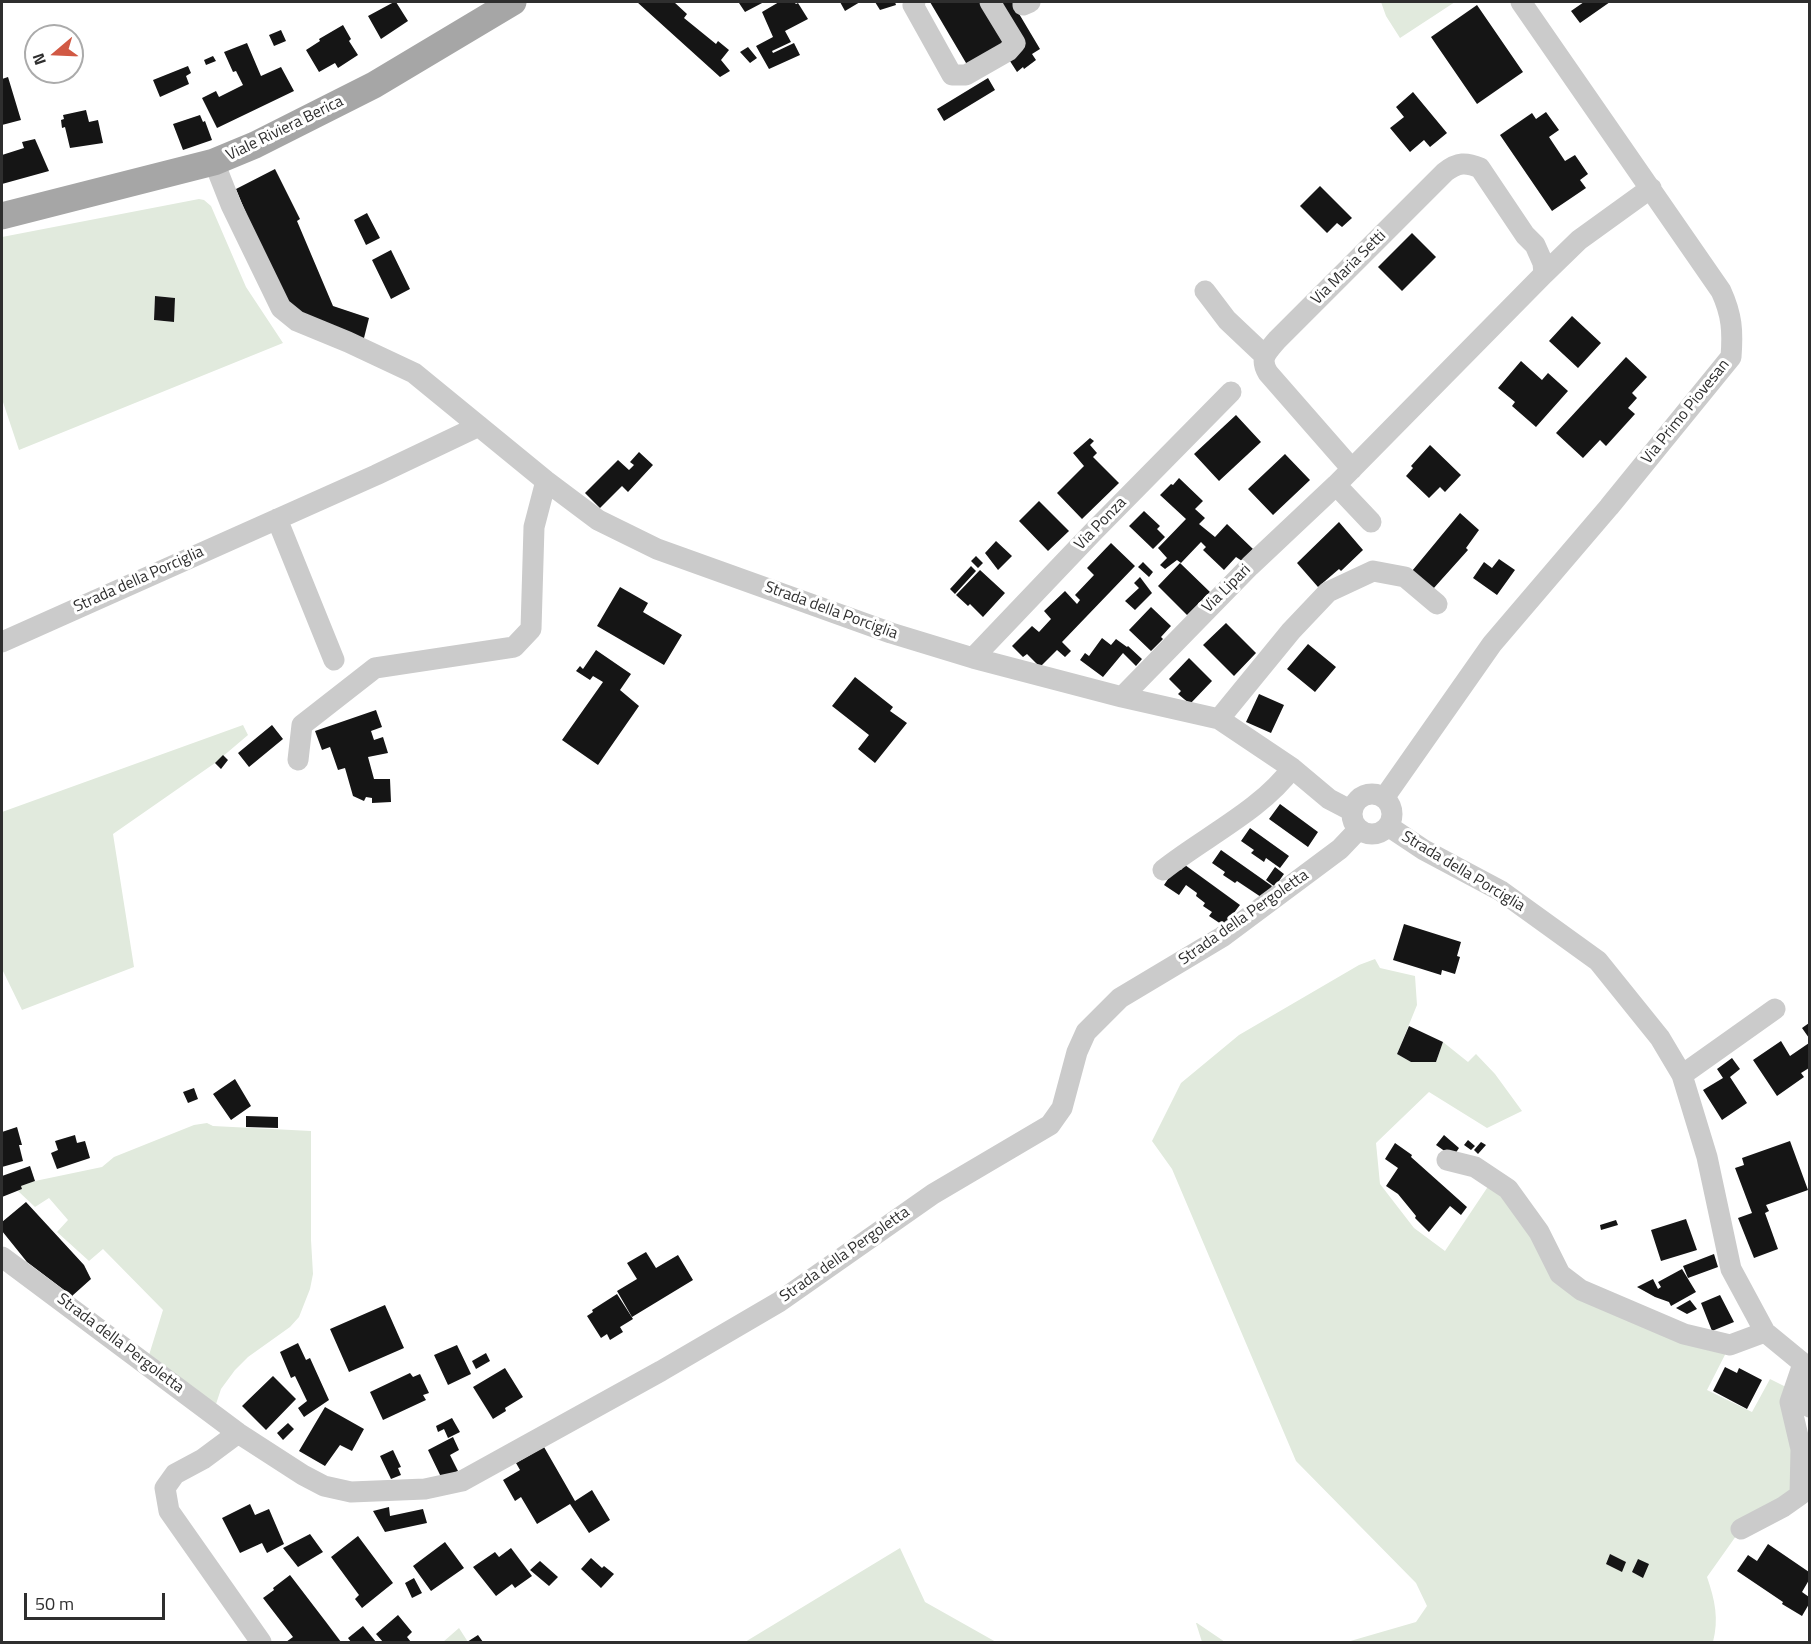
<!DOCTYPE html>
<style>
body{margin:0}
#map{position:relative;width:1811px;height:1644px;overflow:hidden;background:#fff;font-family:"Titillium Web",sans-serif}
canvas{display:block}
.frame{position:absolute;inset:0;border:3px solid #2e2e2e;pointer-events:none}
.north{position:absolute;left:24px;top:24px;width:60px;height:60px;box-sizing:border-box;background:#fff;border:2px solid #ababab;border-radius:50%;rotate:251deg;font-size:16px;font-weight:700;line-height:24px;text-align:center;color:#2e2e2e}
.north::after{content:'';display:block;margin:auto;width:21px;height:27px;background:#d15944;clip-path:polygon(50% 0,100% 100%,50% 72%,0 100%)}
.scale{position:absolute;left:24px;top:1593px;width:141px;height:27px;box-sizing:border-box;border:3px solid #2e2e2e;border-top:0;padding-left:8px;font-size:18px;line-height:21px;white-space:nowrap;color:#2e2e2e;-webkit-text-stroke:4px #fff;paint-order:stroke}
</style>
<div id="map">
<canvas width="1811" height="1644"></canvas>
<div class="frame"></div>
<div class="north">N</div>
<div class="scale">50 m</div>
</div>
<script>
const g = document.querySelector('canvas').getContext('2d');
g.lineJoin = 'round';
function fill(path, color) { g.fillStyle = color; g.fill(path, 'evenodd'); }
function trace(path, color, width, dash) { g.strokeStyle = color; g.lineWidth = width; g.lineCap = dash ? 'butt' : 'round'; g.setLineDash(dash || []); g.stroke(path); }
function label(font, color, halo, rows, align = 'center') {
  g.font = font + ' "Titillium Web",sans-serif'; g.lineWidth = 6; g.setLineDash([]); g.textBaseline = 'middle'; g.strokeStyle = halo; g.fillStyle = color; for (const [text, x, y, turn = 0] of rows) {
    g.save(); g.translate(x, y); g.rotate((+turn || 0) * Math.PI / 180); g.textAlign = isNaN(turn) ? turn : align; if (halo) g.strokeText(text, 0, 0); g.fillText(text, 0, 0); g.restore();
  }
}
fill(new Path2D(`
 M1381 2H1455L1400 38 1386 16Z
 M199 199 204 200 211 206 246 287 283 343 19 450 2 399V237ZM155 296 175 298 174 322 154 320Z
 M243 725 248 735 215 763 113 834 134 967 22 1010 2 969V812Z
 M1375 959 1380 968 1415 976 1417 1005 1397 1054 1411 1062H1436L1443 1042 1468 1062 1476 1054 1495 1074 1522 1111 1487 1128 1429 1092 1376 1143 1380 1184 1414 1228 1445 1251 1493 1179 1560 1274 1730 1345 1707 1390 1752 1412 1770 1379 1794 1391 1800 1495 1741 1529 1707 1577C1715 1600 1719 1619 1713 1642H1347L1416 1622 1427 1606 1416 1583 1296 1461 1172 1169 1152 1141 1181 1083 1239 1035 1359 965Z
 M207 1123 213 1126 311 1131V1240L313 1274 310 1289 299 1317 290 1327 248 1357 235 1370 221 1389 215 1407 149 1355 163 1310 103 1249 89 1261 57 1232 68 1220 49 1198 35 1207 18 1191 22 1189 21 1186 35 1181 102 1167 114 1157 194 1125Z
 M900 1548 925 1602 996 1642H745Z
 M1196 1623H1197L1225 1642H1202Z
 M459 1628 468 1642H443Z`), '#e1eadd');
fill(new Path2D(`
 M394 2H396L408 21 381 39 368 16Z
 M637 2H674L687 14 684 18 716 44 718 41 729 50 721 60 730 71 720 77Z
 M741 2H764L745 12 739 3Z
 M779 2H794L796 4 798 3 808 19 785 31 791 42 772 51 773 53 794 43 800 55 769 69 756 46 773 37 762 12Z
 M840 2H860L845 11Z
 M875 2H895L896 5 880 10Z
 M930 2H980L1006 46 969 68Z
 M1006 2H1012L1040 49 1032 54 1036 60 1024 69 1023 67 1017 72 1008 58 1025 44 1001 4Z
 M1584 2H1610L1580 23 1571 11Z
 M1477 5 1523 72 1477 104 1431 37Z
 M343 25 351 39 349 41 358 55 338 68 335 63 319 72 306 50 320 41 319 39Z
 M281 30 286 41 274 46 269 35Z
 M247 43 261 76 281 67 294 91 217 128 202 98 216 91 219 97 243 85 236 71 233 72 224 52Z
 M748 47 757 58 750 63 740 52Z
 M213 56 216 61 206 65 204 60Z
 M188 66 191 73 186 76 189 84 160 97 153 80Z
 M8 77 21 120 2 125V79Z
 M988 78 995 90 944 121 937 109Z
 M1413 92 1447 133 1430 147 1424 140 1410 152 1390 128 1404 117 1396 107Z
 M86 110 89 122 98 120 103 143 70 148 65 127 62 128 61 120 64 119 63 115Z
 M1546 112 1559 130 1549 137 1565 161 1575 155 1588 174 1580 180 1586 188 1552 211 1500 135 1532 113 1536 119Z
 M200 115 203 122 205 121 212 140 183 150 173 124Z
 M35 139 49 171 2 184V155L24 148 22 142Z
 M275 169 300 219 297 221 333 306 369 318 363 342 296 318 257 240 236 189Z
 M1320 186 1352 218 1342 227 1337 223 1327 233 1300 206Z
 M367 213 380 238 366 245 354 220Z
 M1412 233 1436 257 1402 291 1378 267Z
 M391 250 410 289 391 299 372 260Z
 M155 296 175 298 174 322 154 320Z
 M1572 316 1601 343 1578 368 1549 341Z
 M1626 357 1647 377 1632 393 1637 398 1628 408 1635 414 1606 446 1600 440 1583 458 1556 433Z
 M1521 361 1542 380 1548 373 1568 391 1536 427 1512 406 1515 402 1498 388Z
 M1236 415 1261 442 1219 481 1194 454Z
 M1090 438 1094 441 1090 445 1097 453 1093 457 1119 483 1082 519 1057 493 1084 466 1073 453Z
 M1430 445 1461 475 1445 492 1440 487 1429 498 1406 476 1413 468 1411 466Z
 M639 452 653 465 628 492 622 486 600 508 585 493 618 460 629 470 634 465 630 462Z
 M1285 454 1310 480 1273 515 1248 489Z
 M1179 478 1203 501 1195 509 1205 518 1199 524 1215 537 1227 524 1253 549 1242 561 1236 557 1224 570 1203 550 1206 547 1201 542 1181 563 1177 560 1165 569 1160 565 1167 558 1158 548 1186 519 1160 495 1171 484 1173 485Z
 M1039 501 1069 531 1048 551 1019 521Z
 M1144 511 1160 526 1157 529 1165 537 1153 549 1129 526Z
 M1460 513 1479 530 1466 548 1468 550 1433 589 1412 571Z
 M1339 522 1363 550 1341 571 1339 569 1318 587 1297 563Z
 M996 541 1012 556 998 570 985 553Z
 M1111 543 1135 566 1062 642 1071 651 1065 657 1057 650 1040 667 1027 654 1023 657 1012 646 1032 626 1039 632 1051 619 1044 611 1065 591 1077 604 1080 600 1075 595 1094 575 1087 568Z
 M976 556 983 563 978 568 971 561Z
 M1499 559 1515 570 1497 595 1473 578 1484 562 1492 568Z
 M1143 562 1153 572 1149 577 1138 567Z
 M1180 563 1210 592 1187 615 1158 586Z
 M971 566 976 571 955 594 950 589Z
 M980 570 1005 593 983 617 970 604 968 606 956 595Z
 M1140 577 1152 593 1135 610 1125 601 1139 588 1134 583Z
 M620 587 648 603 643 612 682 635 664 665 597 626Z
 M1151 607 1171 626 1161 637 1163 639 1151 651 1129 630Z
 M1226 623 1256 653 1234 676 1203 645Z
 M1102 638 1111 645 1116 639 1127 647 1128 646 1142 659 1136 666 1123 653 1103 677 1080 660 1085 653 1089 656Z
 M1308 644 1336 667 1315 692 1287 669Z
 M596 650 631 674 620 690 639 706 598 765 562 740 603 682 593 676 590 680 576 671 580 666 583 669Z
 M1189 658 1212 681 1190 704 1178 694 1181 691 1169 679Z
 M855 677 893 707 890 711 907 723 875 763 858 749 869 735 832 706Z
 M1259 694 1284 705 1271 733 1246 722Z
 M376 710 382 727 371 731 374 740 383 737 388 753 368 757 374 779H390L391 802 372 803V798L366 797 364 801 353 796 345 768 338 770 330 747 322 750 315 731Z
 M272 725 283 739 249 767 238 753Z
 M223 755 228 760 221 769 215 763Z
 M1280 804 1318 832 1308 847 1269 819Z
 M1250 828 1289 856 1280 868 1266 858 1264 862 1251 853 1254 850 1241 841Z
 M1221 850 1272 886 1264 899 1237 881 1235 883 1223 875 1225 872 1212 863Z
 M1185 865 1240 905 1224 926 1209 916 1212 912 1203 906 1205 903 1196 896 1197 893 1186 885 1179 895 1164 885 1176 867 1181 870Z
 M1275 867 1284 874 1279 881 1283 884 1279 890 1266 880Z
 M1404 924 1461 942 1457 956 1460 957 1455 974 1442 970 1441 975 1393 960Z
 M1809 1023V1038L1802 1028Z
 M1409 1026 1443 1042 1436 1062H1411L1397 1054Z
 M1781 1041 1790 1056 1809 1043V1068L1801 1073 1804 1077 1777 1096 1753 1060Z
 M1732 1058 1740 1069 1730 1077 1747 1103 1722 1120 1703 1090 1723 1078 1717 1069Z
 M235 1079 251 1106 231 1120 213 1094Z
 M194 1088 198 1099 188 1103 183 1092Z
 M246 1116 278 1117V1128L246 1127Z
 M17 1127 22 1145H19L23 1161 2 1167V1132Z
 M75 1135 77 1143 85 1141 90 1158 57 1169 51 1153 58 1150 55 1141Z
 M1444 1135 1459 1148 1453 1157 1436 1145Z
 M1468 1140 1475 1146 1471 1150 1464 1145Z
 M1790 1141 1808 1190 1766 1205 1769 1211 1765 1213 1778 1249 1754 1258 1738 1218 1752 1213 1735 1168 1744 1165 1742 1158Z
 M1481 1142 1486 1145 1478 1154 1474 1150Z
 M1395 1143 1412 1155 1411 1157 1467 1207 1461 1215 1450 1206 1429 1232 1415 1218 1416 1216 1398 1194 1386 1186 1398 1168 1385 1159Z
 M30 1166 35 1181 21 1186 22 1189 2 1197V1176Z
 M26 1202 84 1265 91 1279 72 1296 27 1262 2 1231V1222Z
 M1686 1219 1697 1250 1661 1261 1651 1230Z
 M1616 1220 1618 1225 1601 1230 1600 1225Z
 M646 1252 656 1268 678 1255 693 1280 632 1317 617 1291 637 1279 627 1263Z
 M1714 1254 1718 1267 1688 1278 1683 1266Z
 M1682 1269 1696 1292 1671 1306 1669 1302 1655 1297 1637 1287 1653 1279 1658 1289 1661 1287 1658 1282Z
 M617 1294 633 1319 620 1327 623 1332 610 1340 607 1334 601 1338 587 1316 593 1312 592 1310Z
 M1720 1295 1734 1322 1712 1331 1701 1303Z
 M1690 1300 1697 1309 1687 1314 1676 1308Z
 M385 1305 404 1348 349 1372 330 1329Z
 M298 1343 306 1360 310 1358 329 1400 304 1417 298 1408 307 1401 295 1376 291 1378 280 1352Z
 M457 1345 471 1374 448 1385 434 1355Z
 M486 1353 490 1361 476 1369 472 1361Z
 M1725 1367 1737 1373 1739 1368 1762 1380 1747 1409 1713 1391Z
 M505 1368 523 1397 505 1408 506 1411 493 1419 473 1387Z
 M410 1373 413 1377 420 1374 429 1393 423 1395 426 1400 383 1420 370 1392Z
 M273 1376 296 1399 266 1430 242 1406Z
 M325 1407 364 1429 352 1451 340 1445 325 1466 299 1451Z
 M452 1418 460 1432 448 1438 444 1429 438 1432 436 1426Z
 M288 1423 294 1429 283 1440 277 1433Z
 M453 1437 459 1450 450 1455 458 1471 442 1479 428 1450Z
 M544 1447 575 1501 592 1490 610 1520 589 1533 570 1504 537 1524 521 1497 515 1501 503 1480 520 1470 516 1463Z
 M393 1450 401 1467 398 1468 401 1475 391 1479 380 1456Z
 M250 1504 255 1515 269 1509 284 1544 267 1553 262 1543 240 1553 222 1518Z
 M389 1507 390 1516 423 1509 427 1523 385 1532 373 1511Z
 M310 1534 323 1552 298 1567 283 1548Z
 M358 1536 393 1583 362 1608 355 1599 359 1595 331 1557Z
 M445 1542 464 1568 431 1591 413 1566Z
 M1768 1544 1809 1572V1580L1802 1592 1809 1597V1604L1802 1616 1782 1604 1783 1602 1737 1571 1748 1555 1757 1561Z
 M511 1548 532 1576 515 1588 512 1584 496 1596 473 1567 495 1552 499 1557Z
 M1610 1554 1626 1562 1622 1572 1606 1564Z
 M591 1558 602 1568 604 1566 614 1574 601 1588 581 1569Z
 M1638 1559 1649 1564 1643 1578 1632 1572Z
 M540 1561 558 1577 549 1586 530 1570Z
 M290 1575 326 1622 341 1642H286L293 1637 263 1598 274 1590 273 1588Z
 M414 1578 422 1593 412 1598 405 1583Z
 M398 1615 412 1632 407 1637 411 1642H383L376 1634Z
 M363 1626 376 1642H351L348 1638Z
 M478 1635 483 1642H467Z`), '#151515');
trace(new Path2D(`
 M915 2 913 5 952 75H966L1008 51 1015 43 990 2
 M1023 5 1030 2
 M214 162 231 205 281 308 297 321 348 342 414 373 546 481 598 520 657 549 891 633 973 658 1122 697 1219 719 1292 768 1329 799 1352 811
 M1544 274 1579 240 1651 188
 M1205 291 1227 320 1264 355
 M1336 485 1371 522
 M277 519 334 660
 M2 642 376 475 479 426
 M973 658 1094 531 1231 392
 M1122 697 1250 566 1336 485 1544 274 1543 263 1535 245 1525 235 1480 168C1466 162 1458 162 1445 172L1277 340C1267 352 1259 358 1268 373L1352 469
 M1219 719 1291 631 1328 592 1373 571 1405 577 1437 604
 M298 760 302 725 375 668 514 647 531 629 534 527 546 481
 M1352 814a20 20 0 1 1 40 0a20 20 0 1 1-40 0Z
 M1384 798 1492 644 1609 507 1731 357C1733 331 1732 315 1721 291L1521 2
 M1388 826 1424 850 1501 891 1598 961 1660 1038 1682 1075 1707 1157 1731 1269 1765 1332 1810 1369
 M1163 870C1203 838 1263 809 1292 768
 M1682 1075 1775 1009
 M1447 1160 1475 1167 1508 1189 1539 1232 1560 1274 1581 1290 1684 1334 1730 1345 1765 1332
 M2 1257 238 1433 303 1475 324 1486 351 1492 425 1489 462 1481 661 1371 779 1302 933 1194 1050 1125 1062 1108 1077 1052 1086 1032 1120 998 1222 937 1340 849 1359 829
 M1803 1369 1810 1407
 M238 1433 203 1459 175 1474 165 1488 169 1511 261 1642
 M1741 1529 1783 1507 1800 1495 1801 1449 1790 1402 1803 1364`), '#cbcbcb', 21);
trace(new Path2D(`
 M2 216 214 162 255 145 374 85 513 2`), '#a6a6a6', 27);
label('16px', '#2e2e2e', '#fff', [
 ["Viale Riviera Berica",285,129,-26],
 ["Via Maria Setti",1349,268,-45],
 ["Via Primo Piovesan",1686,412,-51],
 ["Via Ponza",1101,524,-46],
 ["Strada della Porciglia",139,580,-24],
 ["Via Lipari",1227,589,-45],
 ["Strada della Porciglia",831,611,20],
 ["Strada della Porciglia",1463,872,31],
 ["Strada della Pergoletta",1244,918,-35],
 ["Strada della Pergoletta",845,1255,-35],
 ["Strada della Pergoletta",120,1344,37]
]);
</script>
